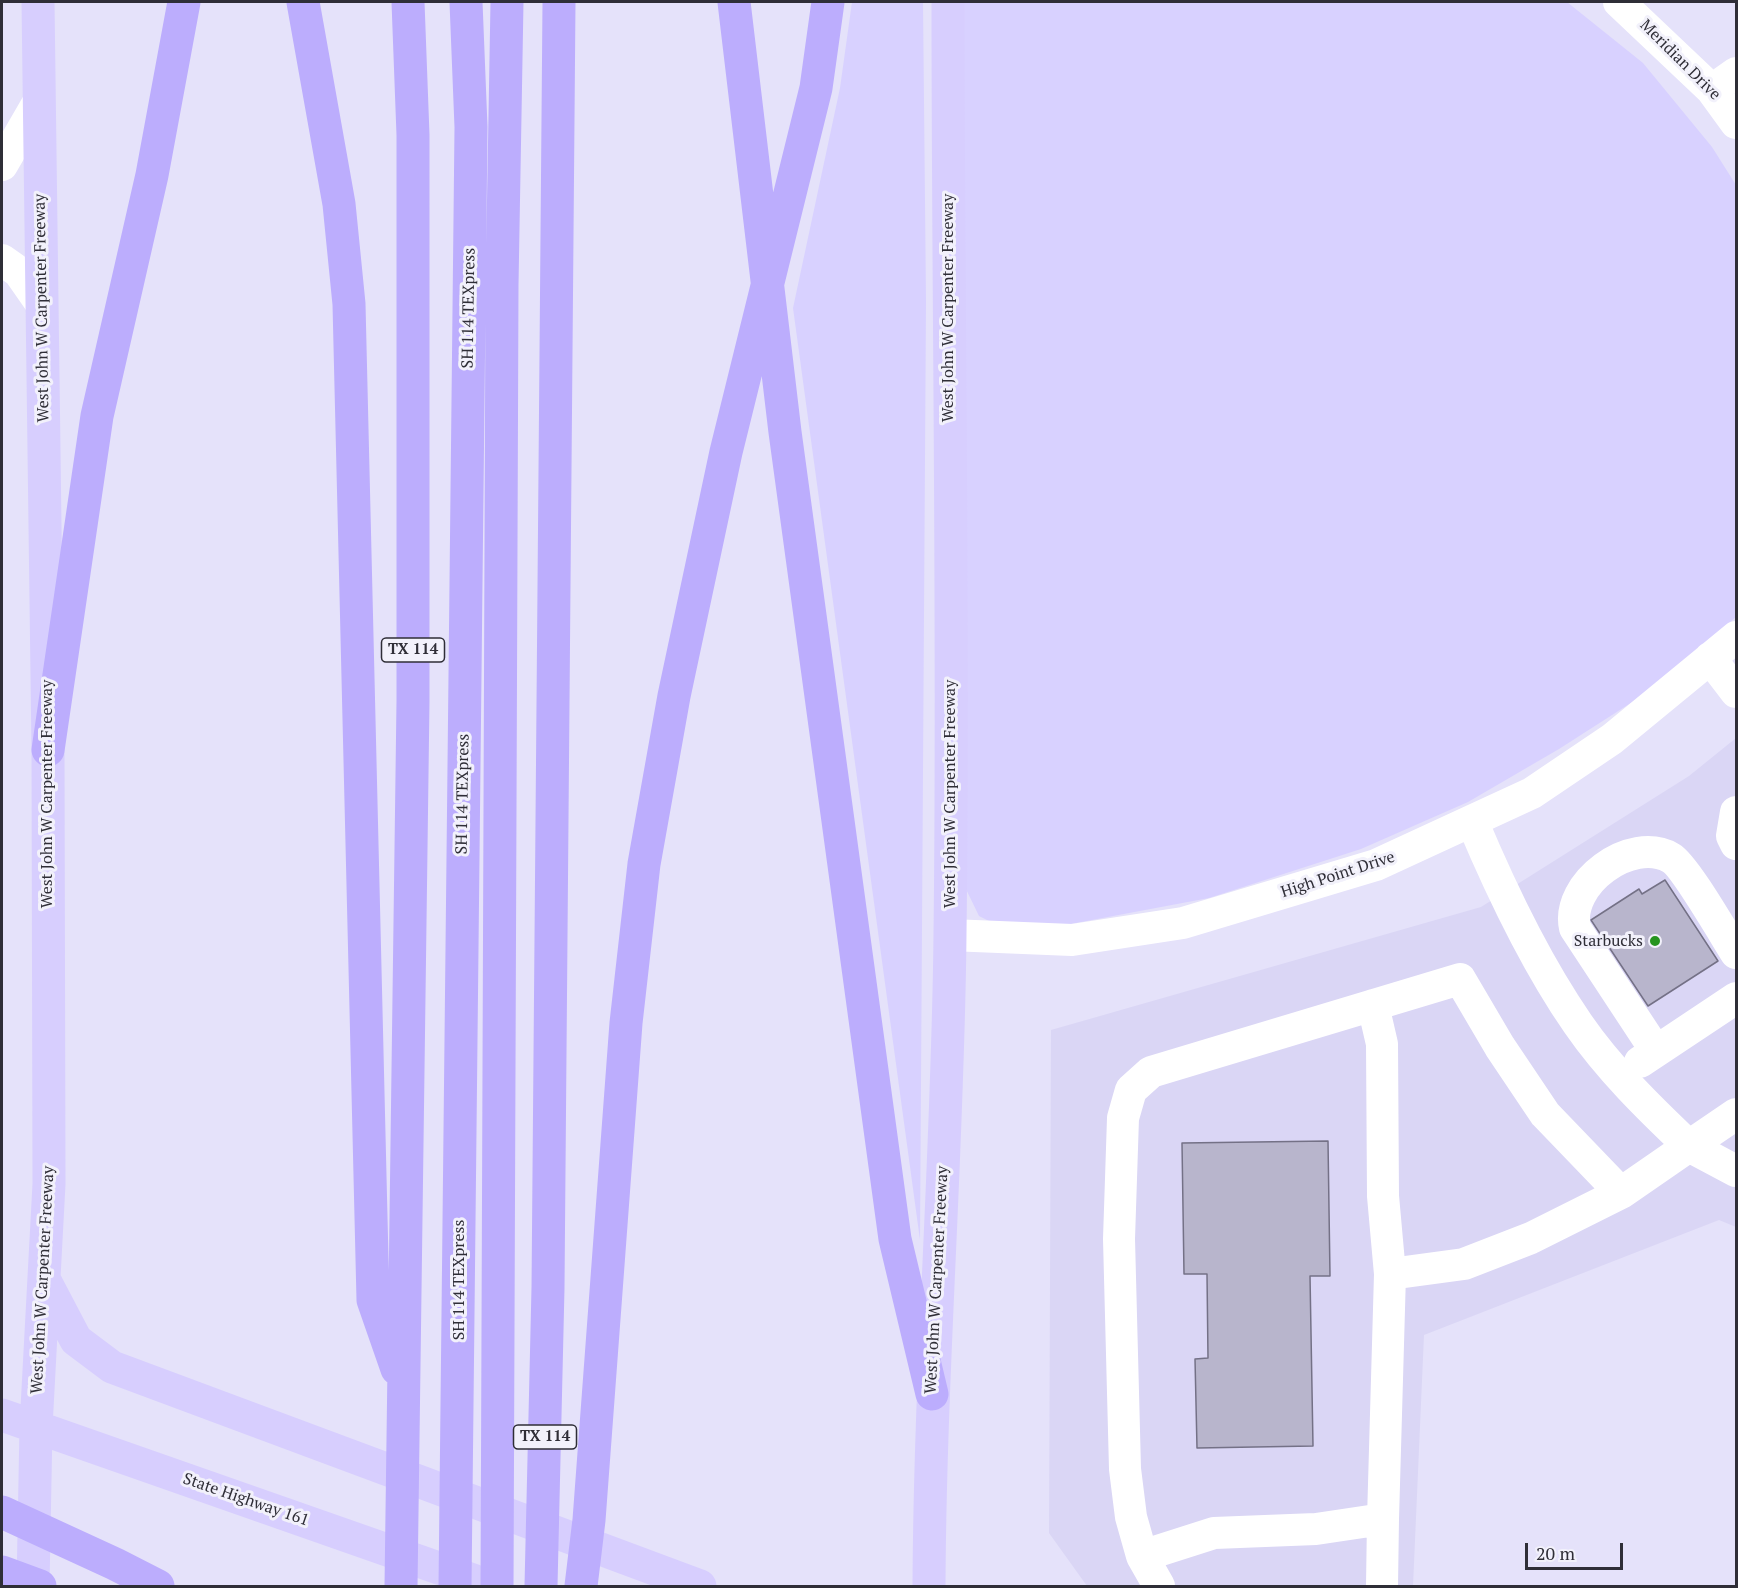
<!DOCTYPE html>
<style>
body{margin:0}
#map{position:relative;width:1738px;height:1588px;overflow:hidden;background:#e5e2fa;font-family:"PT Serif",serif}
canvas{display:block}
.frame{position:absolute;inset:0;border:3px solid #2f2e37;pointer-events:none}
.scale{position:absolute;left:1525px;top:1543px;width:98px;height:27px;box-sizing:border-box;border:3px solid #2f2e37;border-top:0;padding-left:8px;font-size:18px;line-height:21px;white-space:nowrap;color:#2f2e37;-webkit-text-stroke:4px #f2f1fb;paint-order:stroke}
</style>
<div id="map">
<canvas width="1738" height="1588"></canvas>
<div class="frame"></div>
<div class="scale">20 m</div>
</div>
<script>
const g = document.querySelector('canvas').getContext('2d');
g.lineJoin = 'round';
function fill(path, color) { g.fillStyle = color; g.fill(path, 'evenodd'); }
function trace(path, color, width, dash) { g.strokeStyle = color; g.lineWidth = width; g.lineCap = dash ? 'butt' : 'round'; g.setLineDash(dash || []); g.stroke(path); }
function label(font, color, halo, rows, align = 'center') {
  g.font = font + ' "PT Serif",serif'; g.lineWidth = 6; g.setLineDash([]); g.textBaseline = 'middle'; g.strokeStyle = halo; g.fillStyle = color; for (const [text, x, y, turn = 0] of rows) {
    g.save(); g.translate(x, y); g.rotate((+turn || 0) * Math.PI / 180); g.textAlign = isNaN(turn) ? turn : align; if (halo) g.strokeText(text, 0, 0); g.fillText(text, 0, 0); g.restore();
  }
}
fill(new Path2D(`
 M1736 738V1227L1719 1220 1424 1335 1413 1586H1087L1049 1533 1051 1030 1481 907 1689 776Z`), '#dad6f5');
fill(new Path2D(`
 M852 2H923L926 302 920 1240 793 308 840 88Z
 M964 2H1567L1643 63 1712 147 1736 185V617L1637 699 1559 749 1468 802 1361 849 1209 898 1060 926 991 922 979 916 963 883Z`), '#d8d1ff');
const building = new Path2D(`
 M1665 880 1718 961 1648 1006 1591 920 1639 889 1642 894Z
 M1328 1141 1330 1276H1310L1313 1446 1197 1448 1195 1359 1208 1358 1207 1274H1184L1182 1143Z`);
fill(building, '#b8b5cc');
trace(building, '#747186', 1.5);
trace(new Path2D(`
 M1619 2 1712 90 1736 123
 M1712 90 1736 73
 M2 165 39 101
 M2 260 19 272 42 305
 M1710 658 1736 692
 M1736 812 1732 836 1736 844
 M1472 821C1501 890 1535 962 1578 1024 1609 1069 1649 1108 1689 1146L1736 1114
 M950 935 1072 940 1183 923 1376 865 1532 793 1612 739 1736 637
 M1656 1051 1575 928C1565 884 1631 835 1671 858 1685 866 1725 936 1736 953
 M1640 1062 1736 998
 M1390 1274 1464 1264 1531 1238 1621 1193 1689 1146 1736 1171
 M1142 1556 1214 1533 1316 1529 1383 1519 1390 1274 1383 1196 1382 1044 1373 1005
 M1159 1586 1142 1556 1131 1517 1125 1469 1119 1239 1123 1118 1131 1090 1151 1072 1460 979 1500 1047 1545 1114 1621 1193
 M1382 1586 1383 1519`), '#fff', 32);
trace(new Path2D(`
 M44 1279 76 1340 112 1367 700 1586
 M2 1415 490 1586
 M33 1586 36 1427 49 1184 48 750 38 2
 M929 1586C930 1369 948 1151 950 934 954 623 948 312 948 2`), '#d7cefe', 33);
trace(new Path2D(`
 M303 2 339 204 349 304 373 1300 397 1369
 M734 2 785 432 895 1239 932 1394
 M48 750 97 416 152 175 184 2
 M2 1512 115 1564 158 1586
 M2 1572 40 1586
 M401 1586 413 701V135L408 2
 M455 1586 471 127 466 2
 M497 1586 502 285 507 2
 M541 1586 548 1288 559 2
 M581 1586 589 1520 626 1023 644 864 674 696 726 452 816 88 828 2`), '#bcadfd', 33);
for (const [x, y, r, color] of [
 [1655,941,6,"#26941f"]
]) { const dot = new Path2D(); dot.arc(x, y, r, 0, 2 * Math.PI); g.fillStyle = color; g.fill(dot); trace(dot, '#f2f1fb', 2); }
for (const [x, y, w] of [
 [413,650,63],
 [545,1437,63]
]) { const box = new Path2D(); box.roundRect(x - w / 2, y - 12, w, 24, 4.5); g.fillStyle = '#f2f1fb'; g.fill(box); trace(box, '#2f2e37', 1.5); }
label('bold 15px', '#2f2e37', null, [
 ["TX 114",413,650],
 ["TX 114",545,1437]
]);
label('16px', '#2f2e37', '#f2f1fb', [
 ["Meridian Drive",1680,60,45],
 ["West John W Carpenter Freeway",42,308,-91],
 ["SH 114 TEXpress",469,308,-89],
 ["West John W Carpenter Freeway",948,308,-90],
 ["West John W Carpenter Freeway",47,794,-90],
 ["SH 114 TEXpress",463,794,-89],
 ["West John W Carpenter Freeway",950,794,-90],
 ["High Point Drive",1338,875,-18],
 ["West John W Carpenter Freeway",43,1280,-87],
 ["SH 114 TEXpress",459,1280,-90],
 ["West John W Carpenter Freeway",937,1280,-87],
 ["State Highway 161",246,1500,19]
]);
label('16px', '#2f2e37', '#f2f1fb', [
 ["Starbucks",1643,941]
], 'right');
</script>
